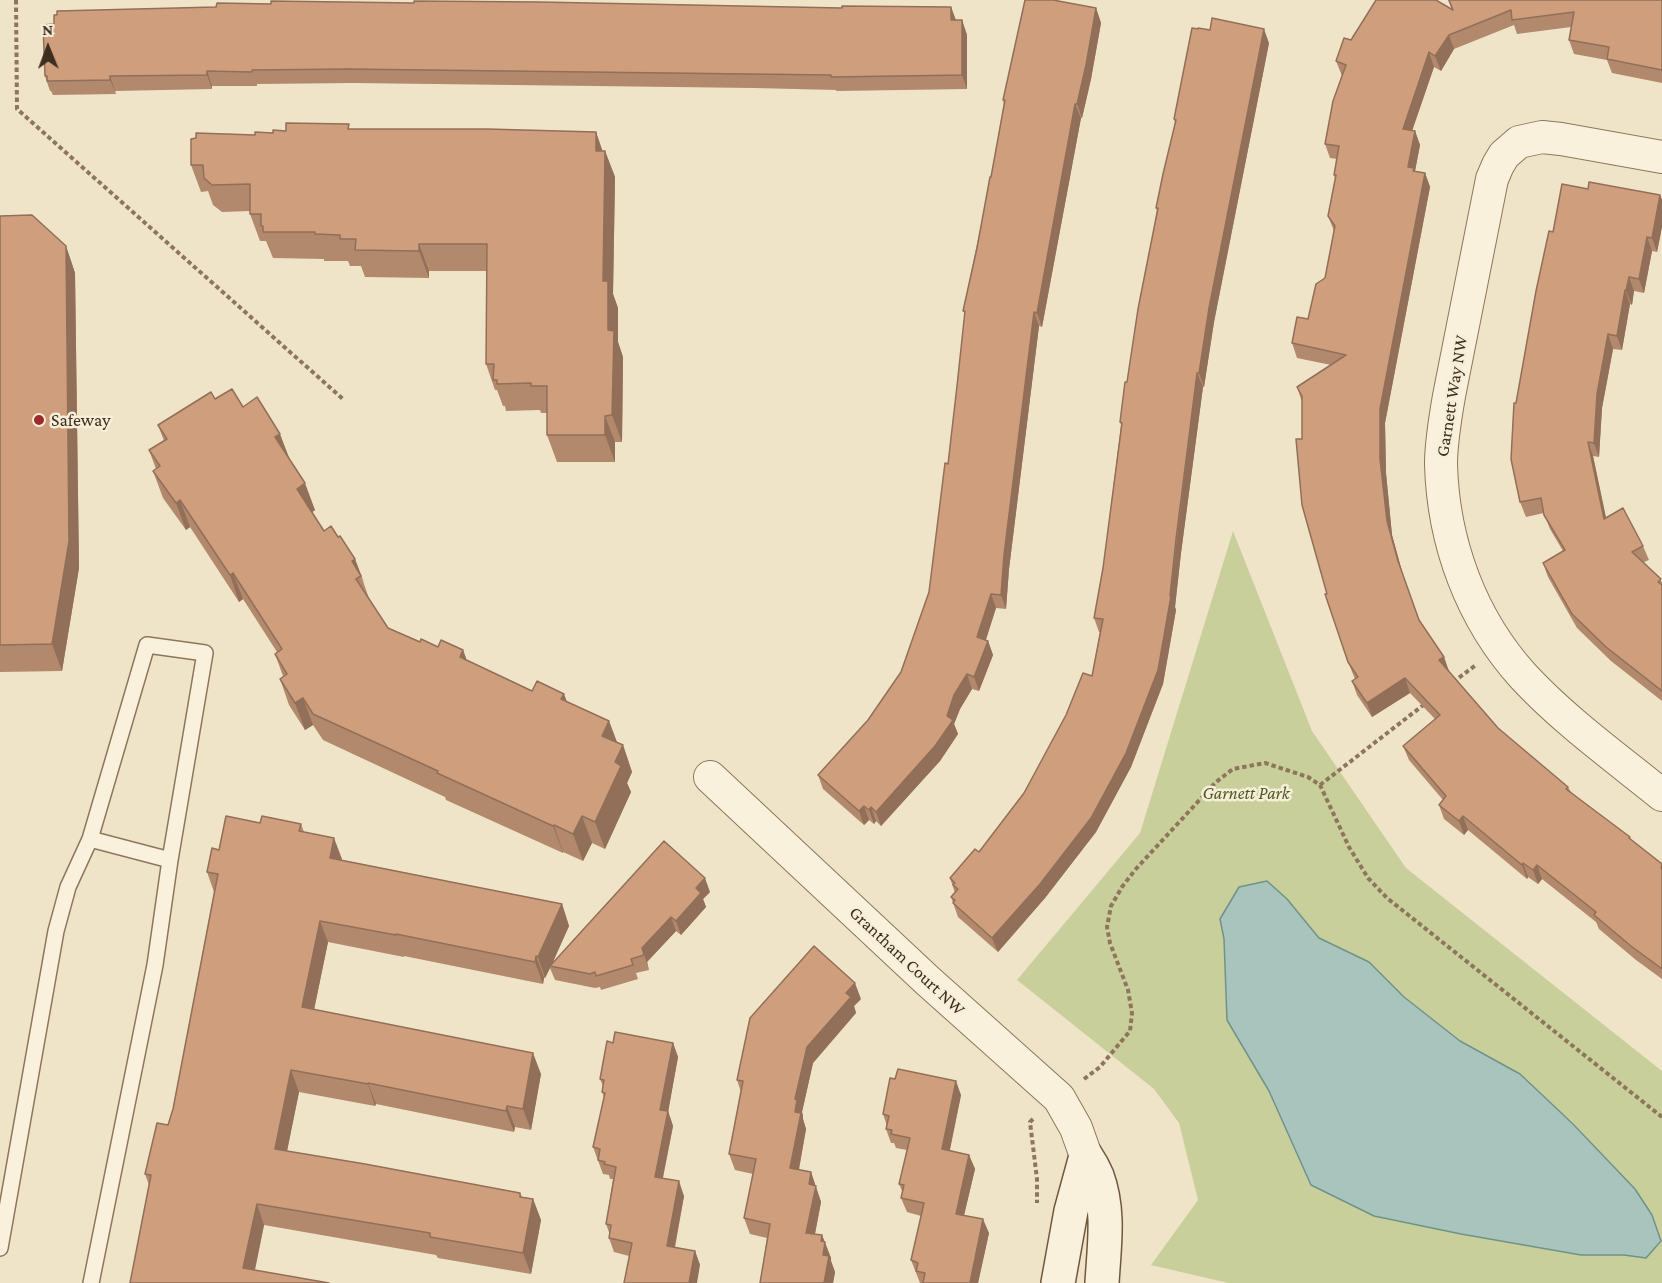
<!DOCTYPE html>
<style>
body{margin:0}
#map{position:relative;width:1662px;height:1283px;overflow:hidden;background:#f0e4c8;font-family:"Crimson Pro",serif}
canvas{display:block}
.north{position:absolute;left:18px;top:18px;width:60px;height:60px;-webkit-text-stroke:4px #f7eed8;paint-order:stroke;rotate:359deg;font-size:16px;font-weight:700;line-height:24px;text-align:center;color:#3d2e20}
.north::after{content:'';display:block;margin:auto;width:21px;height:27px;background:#3d2e20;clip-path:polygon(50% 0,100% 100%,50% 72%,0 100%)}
</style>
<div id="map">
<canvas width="1662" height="1283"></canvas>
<div class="north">N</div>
</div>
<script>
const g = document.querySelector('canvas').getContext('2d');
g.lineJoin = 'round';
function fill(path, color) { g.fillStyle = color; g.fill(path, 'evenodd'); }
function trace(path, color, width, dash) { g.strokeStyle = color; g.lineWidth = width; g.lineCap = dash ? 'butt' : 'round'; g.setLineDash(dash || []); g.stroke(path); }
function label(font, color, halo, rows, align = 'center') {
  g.font = font + ' "Crimson Pro",serif'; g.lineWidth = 5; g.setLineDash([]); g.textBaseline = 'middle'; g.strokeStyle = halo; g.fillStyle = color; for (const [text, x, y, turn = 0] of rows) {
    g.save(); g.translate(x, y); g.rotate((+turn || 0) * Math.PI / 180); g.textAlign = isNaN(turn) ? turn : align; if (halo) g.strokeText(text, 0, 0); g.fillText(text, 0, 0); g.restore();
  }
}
fill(new Path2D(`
 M1233 531 1312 731 1406 868 1662 1071V1283H1228L1151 1265 1198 1200 1179 1123 1154 1089 1017 980 1140 833ZM1287 899 1319 938 1369 962 1404 997 1460 1041 1520 1074 1574 1124 1635 1189 1646 1258 1624 1255H1581L1461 1234 1374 1216 1311 1185 1269 1091 1227 1020 1224 939 1220 919Z`), '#c9cf9b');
const water = new Path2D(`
 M1267 881 1287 899 1319 938 1369 962 1404 997 1460 1041 1520 1074 1573 1124 1635 1189 1652 1215 1661 1241 1646 1258 1624 1255H1581L1461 1234 1374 1216 1311 1185 1269 1091 1227 1020 1224 939 1220 919 1239 887Z`);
fill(water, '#a9c4bc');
trace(water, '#6f938a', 1.5);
const lane = new Path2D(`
 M90 839 147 645 205 653 170 860
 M0 1248 56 931 68 887 90 839 170 860 155 965 91 1283`);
const street = new Path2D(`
 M1662 157 1561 139 1542 137 1519 142 1504 155 1498 165 1492 179 1449 396C1445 419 1441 442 1441 464 1443 542 1471 619 1524 677 1565 721 1615 757 1662 795
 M710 777 928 981 1059 1098 1076 1128 1086 1156`);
const secondary = new Path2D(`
 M1086 1156C1090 1162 1094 1169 1097 1176 1110 1211 1104 1247 1102 1283
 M1058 1283 1071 1211 1086 1156`);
trace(lane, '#8d765c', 18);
trace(street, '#8d765c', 34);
trace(secondary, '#6f573f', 36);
trace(new Path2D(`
 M16 0 17 109 344 400
 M1453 682 1476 665
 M1320 785 1426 703
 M1084 1079 1100 1067 1130 1031 1132 1013 1128 990 1110 943 1107 927 1111 906 1122 887 1135 870 1216 782 1233 769 1265 763 1308 777 1320 785 1349 847 1368 878 1387 898 1662 1117
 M1033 1119 1030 1122 1037 1179V1203`), '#8d765c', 4, [4.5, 3]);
trace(lane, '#faf1dc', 15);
trace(street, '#faf1dc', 32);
trace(secondary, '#faf1dc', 33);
fill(new Path2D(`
 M1448 0H1662V83L1612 73 1607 60 1574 54 1569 40 1571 27 1517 34 1514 25 1454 49 1441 71 1434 67 1412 130 1415 131 1420 145 1415 171 1425 173 1430 187 1385 423 1386 473 1392 535 1403 575 1419 620 1444 657 1448 671 1498 728 1568 787 1571 792 1662 864V979L1636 960 1599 929 1596 922 1542 879 1538 884 1528 877 1527 879 1468 830 1464 835 1444 819 1439 805 1443 800 1409 760 1403 746 1435 719 1410 693 1372 717 1357 695 1352 681 1355 679 1348 662 1327 594 1302 439V402L1297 387 1331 365 1297 358 1292 343 1308 319 1325 278 1334 231 1328 216 1335 179 1334 175 1337 159 1330 158 1325 144 1342 76 1336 61 1351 40 1452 10Z
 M271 4 842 8 951 7 956 20H962L967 35V89L836 91V90L754 88 353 83 257 84V86H212V89L115 91 116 94 53 95 51 91H50L45 76 54 24Z
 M1096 8 1101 23 1091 79 1082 118H1081L1042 327 1039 326 1009 569 1006 609 996 608 986 640 988 641 993 655 979 691 972 689 960 709 954 724 958 734 940 761 881 826 876 821 874 824 869 820 864 825 823 789 818 775 868 720 901 672 929 592 948 464 957 386 965 314 963 311 991 177 1004 104 1003 100Z
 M1269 43 1214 322 1204 387H1203L1181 553 1175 607 1176 610 1163 684 1131 767 1096 832 1045 898 998 952 958 917 951 897 955 893 950 878 979 852 1024 793 1092 676 1100 632H1099L1094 618 1103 568 1121 425 1120 422 1157 211 1156 208 1175 123 1174 119Z
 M350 129 596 132 602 151H605L615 177 613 294 618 308V342L623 357 622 442H615V462H557L547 435V413H541L540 410 506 411 505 406H503L497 390H495L486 364V271H429V278L365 277 361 266H350L348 261H324V259L273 258 266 241H260L250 214V211L222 212 213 205 208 191 201 192 191 165 255 135 286 131Z
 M1588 189 1660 195 1662 200V227L1657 252 1652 251 1644 293 1634 291 1632 305 1630 304 1622 350 1613 349 1602 408 1599 457 1593 456 1606 517 1643 546 1649 560 1644 562 1662 582V701L1611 661 1577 628 1548 577 1543 563 1563 551 1550 529 1544 513 1526 517 1520 502 1516 403 1553 232Z
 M0 216 66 246 75 273 79 568 62 671 0 672Z
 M215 399 243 407 290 460 315 510 312 512 324 531 338 537 355 559 370 601 388 628 420 642 438 647 463 650 467 661 532 691 567 702 609 721 617 742 623 745 632 772 627 783 631 792 605 849 592 843 583 861 563 852V853L446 800 445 797 323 740 313 725 305 730 289 705 280 679 283 676 275 654 277 652 243 599 239 602 190 527 186 530 163 498 153 471 156 469 149 450 164 441 158 425Z
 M260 823 301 824 304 832 342 860 562 904 569 926 553 962 710 892 703 899 706 907 681 935 676 931 647 962 649 970 636 973 638 979 601 990 600 987 595 988 555 980 550 968 545 978H544L543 984 404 956V957L328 942 314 1010 541 1074 531 1130 515 1127 514 1132 376 1104 375 1106 299 1092 287 1151 520 1193 522 1197 533 1199 541 1220 531 1274 438 1258 436 1255 264 1225 255 1270 130 1283 149 1185 145 1174 168 1125 173 1109 214 892 207 872 219 850Z
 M861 999 854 1006 856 1013 813 1063 802 1112 803 1116V1119L806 1129 799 1170 811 1172 821 1202 815 1234 822 1235 831 1258V1261L835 1272 833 1283H760L767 1238 750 1234 744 1218 753 1174 735 1170 729 1154 741 1092 737 1080Z
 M613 1043H673L678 1057 668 1111 673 1126 663 1178 684 1196 675 1248 695 1251 700 1265 629 1256 614 1252 609 1238 610 1235 606 1224 613 1179H610L609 1175 603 1174 593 1147 604 1097 602 1092 603 1086 600 1079Z
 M961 1095 950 1150 969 1155 975 1169 964 1215 989 1233 978 1283H920L911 1260 921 1216 907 1212 901 1198 903 1193 899 1184 907 1150 896 1148 894 1143H891L886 1129 887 1126 883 1114Z`), '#b2896c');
fill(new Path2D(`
 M951 7 956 21 951 20Z
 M1096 8 1101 23 1091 79 1082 118 1077 104Z
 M962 20 967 35V89L962 75Z
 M1264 29 1269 43 1214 322 1204 387 1199 373 1209 308Z
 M1449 35 1454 49 1441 71 1435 56Z
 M1429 52 1434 67 1408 143 1403 129Z
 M207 71 212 86V89L207 75Z
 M110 76 116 94 110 80Z
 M1075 104 1081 118 1042 327 1037 313Z
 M1415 131 1420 145 1415 171 1418 185 1408 167Z
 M596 132 605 158V151L615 177 613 294 618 308V342L623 357 622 442 612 415 603 281 596 151Z
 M1425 173 1430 187 1385 423 1386 473 1392 535 1403 575 1398 561 1387 521 1380 459V409Z
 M1660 195 1662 200V227L1657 252 1652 238Z
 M1647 237 1652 251 1644 293 1639 279Z
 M419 244 429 271V278L419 251Z
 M66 246 75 273 79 568 62 671 52 644Z
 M1629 277 1634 291 1632 305 1626 291Z
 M1625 290 1630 304 1622 350 1617 336Z
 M1034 312 1039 326 1009 569 1006 609 1001 595 1004 555Z
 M1608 334 1613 349 1602 408 1599 457 1594 443 1597 394Z
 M1197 373 1203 387 1181 553 1175 607 1176 610 1163 684 1131 767 1096 832 1045 898 998 952 992 938 1170 596Z
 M605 416 615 442V462L605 435Z
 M280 434 290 460 275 437Z
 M1588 442 1593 456 1609 533 1604 519Z
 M305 483 315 510 307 516 297 489Z
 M180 500 190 527 186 530 176 503Z
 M355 559 365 585 361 576 352 561Z
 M233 573 243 599 239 602 230 575Z
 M991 594 996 608 982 651 977 637Z
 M988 641 993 655 979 691 974 677Z
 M463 650 473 677 460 657Z
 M1444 657 1449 671 1444 674 1439 660Z
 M967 674 972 689 960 709 954 724 958 734 940 761 881 826 876 812 947 716 954 695Z
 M1405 678 1410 693 1372 717 1367 703Z
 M564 694 574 720 561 699Z
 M303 698 313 725 305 730 295 703Z
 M609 721 619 748 602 736Z
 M623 745 632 772 627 783 631 792 605 849 595 822 615 762Z
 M864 806 869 820 864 825 859 811Z
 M871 807 876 821 874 824 869 810Z
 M582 816 592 843 583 861 573 834Z
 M1463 816 1468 830 1464 835 1459 821Z
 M554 825 563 852V853L553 826Z
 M334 838 342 859 338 879 330 858Z
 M1523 863 1528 877 1527 879 1522 865Z
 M1537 865 1542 879 1538 884 1533 870Z
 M705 878 710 892 703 899 706 907 681 935 676 921 696 888Z
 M562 904 569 926 551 966H550V968L545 978 538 957Z
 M671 917 676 931 647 962 649 970 642 948Z
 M320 921 328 942 310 1029 302 1007Z
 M536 956 544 978 543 984 535 962Z
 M855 983 861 999 854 1006 856 1013 813 1063 802 1112 803 1116V1119L806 1129 796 1184 790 1168 795 1099 807 1047 846 993Z
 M673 1043 678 1057 666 1124 660 1110Z
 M533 1053 541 1074 531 1130 523 1109Z
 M291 1070 299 1092 283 1171 275 1149Z
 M956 1081 961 1095 947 1163 942 1149Z
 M368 1083 376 1104 375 1106 368 1084Z
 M507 1106 515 1127 514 1132 506 1111Z
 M668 1111 673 1126 660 1191 655 1177Z
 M969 1155 975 1169 961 1228 956 1214Z
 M811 1172 821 1202 812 1249 806 1233 809 1184Z
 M679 1181 684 1196 672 1260 667 1246Z
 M533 1199 541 1220 531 1274 523 1253Z
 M257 1204 264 1225 252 1283 243 1268Z
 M983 1219 989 1233 978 1283H970Z
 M822 1235 831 1258V1261L835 1272 833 1283H824L821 1241Z
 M695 1251 700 1265 697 1283H689Z`), '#916f58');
const building = new Path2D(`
 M1025 0H1053L1096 8 1086 65 1077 104H1075L1037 313 1034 312 1004 555 1001 595 991 594 977 637 988 641 974 677 967 674 954 695 947 716 953 720 935 746 876 812 871 807 869 810 864 806 859 811 818 775 868 720 901 672 929 592 945 463 948 464 957 386 965 311H963L977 248 990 177H991L1005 100H1003Z
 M1376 0H1436L1453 10 1449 0H1662V70L1607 59 1609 47 1569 40 1574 12 1512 20 1511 10 1449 35 1435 56 1429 52 1403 129 1415 131 1408 167 1414 168 1413 171 1425 173 1380 409V459L1387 521 1398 561 1419 620 1444 657 1439 660 1498 728 1568 787 1566 789 1630 837 1629 838 1662 864 1661 868 1662 869V969L1631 946 1594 915 1596 912 1537 865 1533 870 1523 863 1522 865 1463 816 1459 821 1439 805 1446 796 1403 746 1440 715 1405 678 1367 703 1352 681 1358 677 1348 662 1325 594H1327L1302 505 1296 439H1302V396L1297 387 1346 355 1292 343 1297 317 1308 319 1316 284 1325 278 1335 226 1328 216 1336 175H1334L1339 146 1325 144 1333 101 1346 65 1336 61 1344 38 1351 40Z
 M271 1 414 3V1L539 2 842 8V6L951 7V20H962V75L831 77V75L749 74 348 69 252 70V72L207 71V75L110 76V80L47 81V76H45L43 25 54 24V15H57V11L216 7 217 3 271 4Z
 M1212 18 1264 29 1209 308 1199 373H1197L1176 539 1170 596H1171L1158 670 1126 753 1091 818 1040 884 992 938 953 903 955 900 951 897 958 889 953 885 955 883 950 878 975 849 979 852 1024 793 1066 715 1083 673 1092 676 1103 619 1094 618 1103 568 1122 423 1120 422 1125 382H1127L1138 309 1158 208H1156L1163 174 1176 120 1174 119 1192 28 1198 29V28L1210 30Z
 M286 123 349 124 348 129H487L596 132V151H605L603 281H608V330L614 331 612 415 605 416V435H547V386H531V383L497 384V380H493L494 364H486L487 244H419V251L355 250 356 239H340V235L315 234V232H263V226H261V214H250V184L212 185 204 178 203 165H191V139L196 138V133L255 135V132L273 133V130L286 131Z
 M1589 182 1660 195 1652 238 1647 237 1639 279 1629 277 1626 291 1625 290 1617 336 1608 334 1597 394 1594 443 1588 442 1604 519 1623 508 1643 546 1632 552 1661 579 1658 582 1662 585V691L1606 647 1572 614 1543 563 1565 550 1544 515 1541 498 1520 502 1511 459 1514 403H1516L1536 291 1549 231 1553 232 1562 184 1588 189Z
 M32 215 66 246 69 541 52 644 0 645V216Z
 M232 389 243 407 257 397 280 434 275 437 305 483 297 489 324 531 331 526 338 537 340 536 355 559 352 561 361 576 356 579 388 628 420 642 421 639 438 647 441 640 463 650 460 657 477 665 532 691 537 681 564 694 561 699 609 721 602 736 623 745 615 762 621 766 595 822 582 816 573 834 554 825 553 826 437 773 438 771 313 714 303 698 295 703 280 679 287 674 275 654 282 649 233 573 230 575 180 500 176 503 153 471 160 466 149 450 167 439 158 425 211 392 215 399Z
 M226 816 260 823 262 816 301 824 299 831 334 838 330 858 562 904 538 957 536 956 535 962 396 934V935L320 921 302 1007 533 1053 523 1109 507 1106 506 1111 368 1083V1084L291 1070 275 1149 365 1164 520 1193V1197L533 1199 523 1253 430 1237V1233L257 1204 243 1268 329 1283H130L151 1175 145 1174 157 1123 168 1125 173 1109 218 874 207 872 212 848 219 850Z
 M664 841 705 878 696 888 701 893 676 921 671 917 642 948 644 955 631 959 633 965 596 976 595 972 590 974 550 966Z
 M814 946 855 983 846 993 851 997 807 1047 795 1099 797 1100 795 1112 801 1113 790 1168 811 1172 809 1184 816 1186 806 1233 822 1235 821 1241 825 1242 823 1255 829 1256 824 1283H760L770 1224 744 1218 756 1159 729 1154 743 1081 737 1080 750 1018Z
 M615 1032 673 1043 660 1110 668 1111 655 1177 679 1181 667 1246 695 1251 689 1283H624L632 1243 609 1238 611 1225 606 1224 616 1167 604 1164 605 1162 598 1160 600 1149 593 1147 605 1093 602 1092 604 1080 600 1079 607 1041 613 1043Z
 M898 1069 956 1081 942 1149 969 1155 956 1214 983 1219 970 1283H923L925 1273 916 1271 918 1263 911 1260 924 1203 901 1198 904 1185 899 1184 910 1138 891 1134 892 1130 886 1129 889 1116 883 1114 890 1078 895 1079Z`);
fill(building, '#cf9f7d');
trace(building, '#916f58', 1.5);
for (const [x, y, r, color] of [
 [39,420,6,"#9e2a2b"]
]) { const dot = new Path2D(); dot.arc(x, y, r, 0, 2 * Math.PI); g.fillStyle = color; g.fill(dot); trace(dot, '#f7eed8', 2); }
label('18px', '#3d2e20', '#f7eed8', [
 ["Garnett Way NW",1452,396,-81],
 ["Grantham Court NW",907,961,43]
]);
label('18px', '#3d2e20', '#f7eed8', [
 ["Safeway",51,420]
], 'left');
label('italic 18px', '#4d5a26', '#f7eed8', [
 ["Garnett Park",1246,793]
]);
</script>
